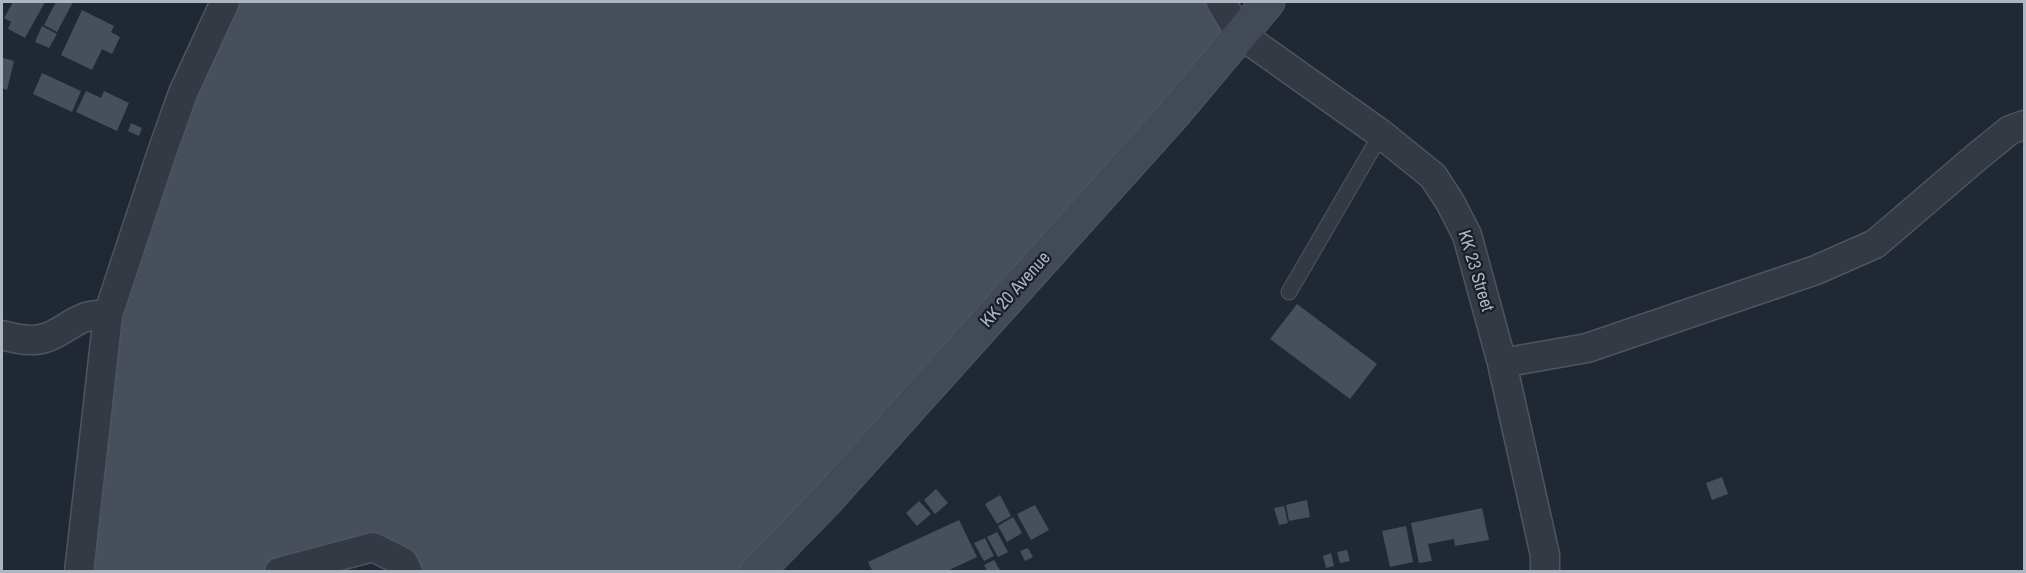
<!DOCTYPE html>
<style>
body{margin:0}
#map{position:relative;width:2026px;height:573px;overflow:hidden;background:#202833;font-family:"Archivo Narrow",sans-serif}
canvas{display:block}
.frame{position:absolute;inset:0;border:3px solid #adb5c1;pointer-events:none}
</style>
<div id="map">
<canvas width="2026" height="573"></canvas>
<div class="frame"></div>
</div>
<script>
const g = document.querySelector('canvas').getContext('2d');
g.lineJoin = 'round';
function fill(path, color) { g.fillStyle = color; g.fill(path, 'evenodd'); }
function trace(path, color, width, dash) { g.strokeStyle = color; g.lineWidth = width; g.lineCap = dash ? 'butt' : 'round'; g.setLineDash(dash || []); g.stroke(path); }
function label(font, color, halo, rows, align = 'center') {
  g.font = font + ' "Archivo Narrow",sans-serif'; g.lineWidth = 4.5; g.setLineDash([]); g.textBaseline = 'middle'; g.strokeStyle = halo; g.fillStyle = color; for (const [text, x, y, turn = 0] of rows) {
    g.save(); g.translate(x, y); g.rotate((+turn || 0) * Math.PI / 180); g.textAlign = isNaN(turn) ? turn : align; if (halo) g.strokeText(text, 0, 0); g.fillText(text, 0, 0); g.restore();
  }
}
fill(new Path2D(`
 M13 2H45L25 38 8 29 11 22 4 18Z
 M56 2H73L57 32 44 25Z
 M229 2H1222L1240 34 757 572H408L373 547 279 572H79L108 315Z
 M82 10 114 26 111 32 120 37 112 54 102 49 92 70 61 55Z
 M42 26 57 34 49 48 35 42Z
 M3 58 14 61 7 90 2 88Z
 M42 73 81 91 72 112 33 94Z
 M86 91 101 98 104 91 129 103 117 131 76 112Z
 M131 123 142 128 139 136 128 131Z
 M1297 304 1377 364 1350 399 1270 339Z
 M1722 477 1728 494 1712 500 1706 483Z
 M936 489 948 503 935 514 924 500Z
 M1000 495 1011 516 997 524 985 504Z
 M1307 500 1310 517 1289 521 1286 505Z
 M919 501 931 514 917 526 906 513Z
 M1035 505 1049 530 1031 540 1017 514Z
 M1284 506 1288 523 1279 525 1274 508Z
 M1482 508 1489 540 1455 546 1454 539 1428 544 1432 561 1419 563 1411 523Z
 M1013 517 1022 533 1007 542 998 526Z
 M959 520 977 557 945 572H873L868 562Z
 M1406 526 1413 562 1390 567 1382 531Z
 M997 532 1008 552 998 557 987 537Z
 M985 538 994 556 984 561 974 543Z
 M1028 548 1033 557 1025 561 1020 551Z
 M1347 550 1350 561 1340 563 1337 552Z
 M1331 553 1334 566 1326 568 1323 556Z
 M994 560 1001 572H988L984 565Z`), '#474f5d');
const service = new Path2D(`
 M1289 292 1381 134`);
const minor = new Path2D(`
 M1221 2 1240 34 1381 134 1433 176 1450 202 1467 235 1502 363 1545 555V572
 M2 335C16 339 33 343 48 337 72 327 78 313 108 315
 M1502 363 1587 348 1816 270 1875 244 1979 155 2010 130 2024 125
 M79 572 108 315 161 155 183 93 225 2
 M279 572 373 547 403 562 408 572`);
const secondary = new Path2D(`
 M757 572 827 500 1174 114 1268 2`);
trace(service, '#4e555f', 17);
trace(minor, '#4e555f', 31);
trace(secondary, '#4e555f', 35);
trace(service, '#333a44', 15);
trace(minor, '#333a44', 28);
trace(secondary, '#424957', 33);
label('18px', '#adb5c1', '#191f28', [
 ["KK 23 Street",1475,271,73],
 ["KK 20 Avenue",1016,290,-48]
]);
</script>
